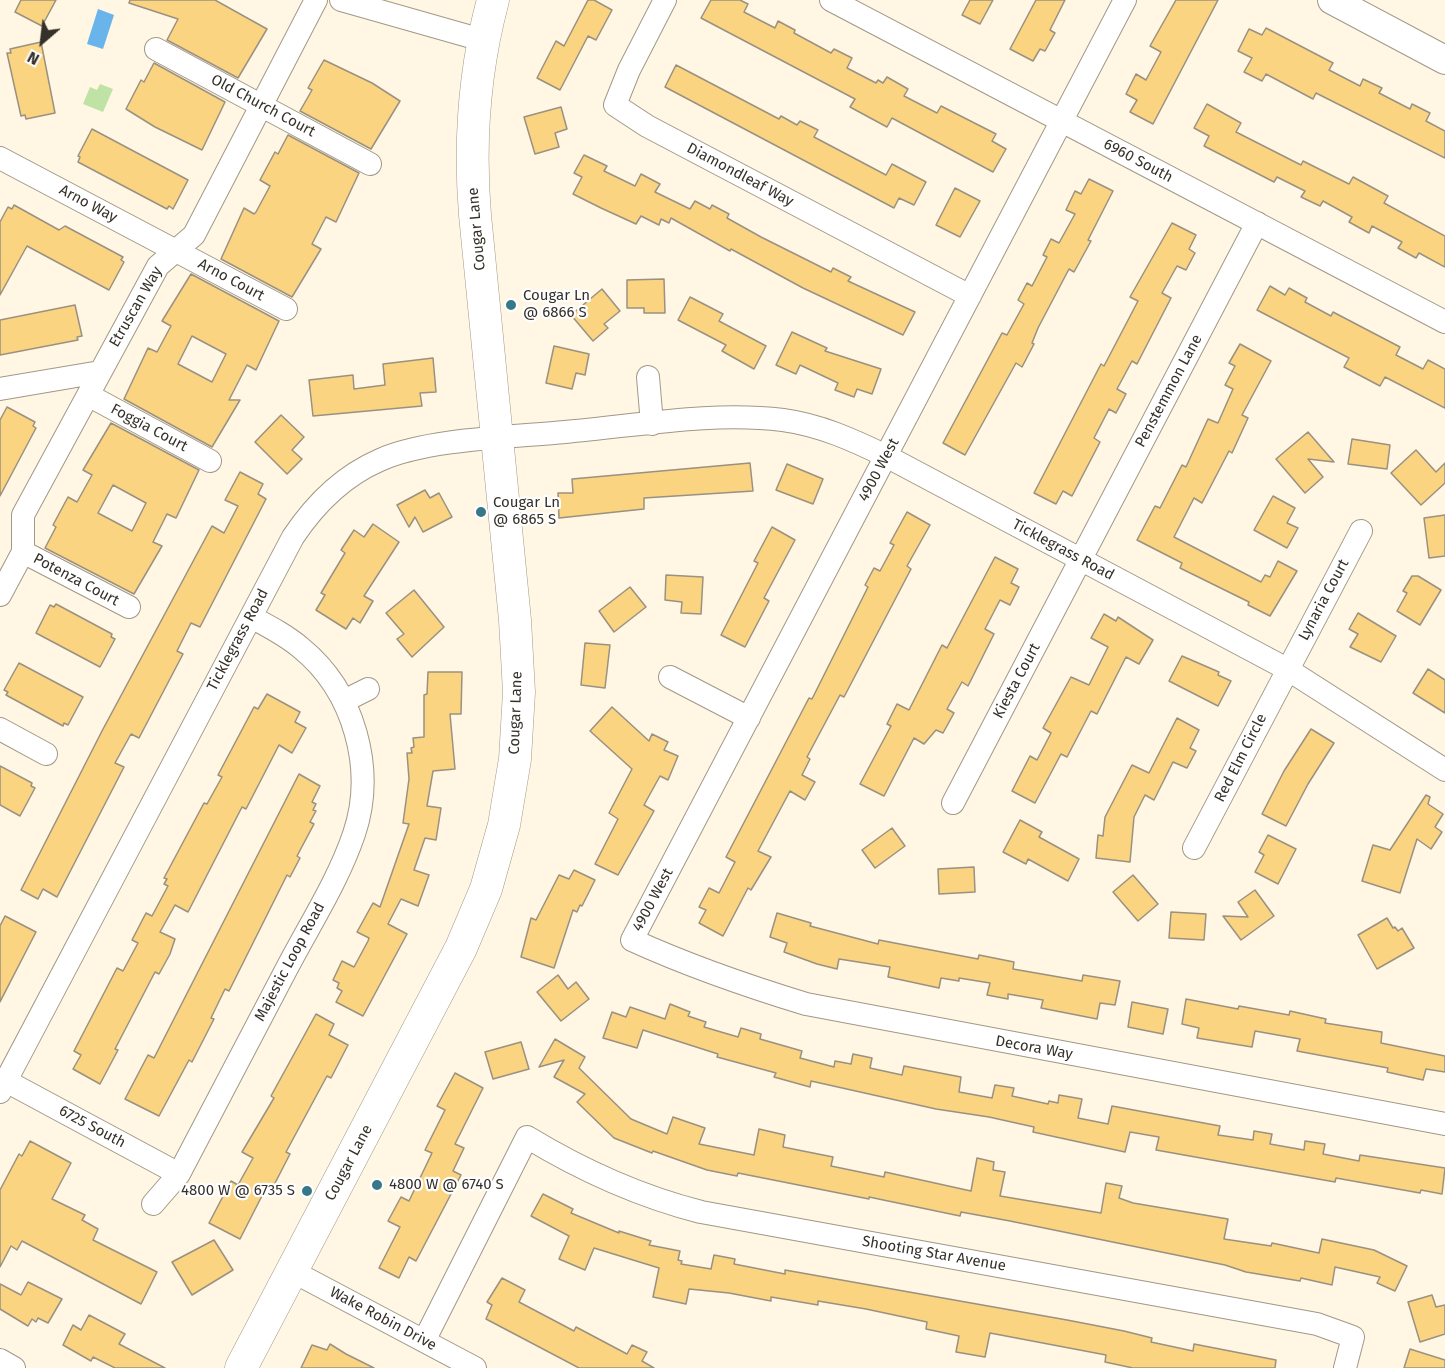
<!DOCTYPE html>
<style>
body{margin:0}
#map{position:relative;width:1445px;height:1368px;overflow:hidden;background:#fff6e3;font-family:"Fira Sans",sans-serif}
canvas{display:block}
.north{position:absolute;left:12px;top:12px;width:60px;height:60px;-webkit-text-stroke:4px #fff;paint-order:stroke;rotate:208deg;font-size:16px;font-weight:700;line-height:24px;text-align:center;color:#35312a}
.north::after{content:'';display:block;margin:auto;width:21px;height:27px;background:#35312a;clip-path:polygon(50% 0,100% 100%,50% 72%,0 100%)}
</style>
<div id="map">
<canvas width="1445" height="1368"></canvas>
<div class="north">N</div>
</div>
<script>
const g = document.querySelector('canvas').getContext('2d');
g.lineJoin = 'round';
function fill(path, color) { g.fillStyle = color; g.fill(path, 'evenodd'); }
function trace(path, color, width, dash) { g.strokeStyle = color; g.lineWidth = width; g.lineCap = dash ? 'butt' : 'round'; g.setLineDash(dash || []); g.stroke(path); }
function label(font, color, halo, rows, align = 'center') {
  g.font = font + ' "Fira Sans",sans-serif'; g.lineWidth = 4.5; g.setLineDash([]); g.textBaseline = 'middle'; g.strokeStyle = halo; g.fillStyle = color; for (const [text, x, y, turn = 0] of rows) {
    g.save(); g.translate(x, y); g.rotate((+turn || 0) * Math.PI / 180); g.textAlign = isNaN(turn) ? turn : align; if (halo) g.strokeText(text, 0, 0); g.fillText(text, 0, 0); g.restore();
  }
}
fill(new Path2D(`
 M100 84 113 89 103 112 83 104 90 87 97 90Z`), '#bee3a5');
fill(new Path2D(`
 M98 9 114 15 103 49 87 44Z`), '#69b4eb');
const building = new Path2D(`
 M21 0H56L42 26 15 12Z
 M130 0H215L267 29 238 78 167 40 178 19 129 3Z
 M588 0H594L612 10 596 40 588 36 560 90 537 78 556 41 564 46Z
 M711 0H740L748 4 744 12 775 28 778 21 795 30 794 33 831 53 834 49 852 58 847 68 876 83 878 80 883 83 887 77 908 89 904 96 937 113 941 106 996 134 992 141 1006 149 993 172 892 118 887 127 850 107 855 99 701 18Z
 M970 0H993L980 24 962 15Z
 M1036 0H1065L1050 30 1055 33 1045 51 1040 49 1033 61 1010 49Z
 M1176 0H1218L1153 124 1130 112 1137 100 1126 94 1136 74 1146 80 1161 52 1150 46Z
 M1266 28 1333 63 1329 70 1360 86 1363 79 1382 88 1379 93 1410 109 1412 104 1430 113 1426 121 1445 131V158L1316 93 1313 99 1266 74 1262 81 1244 72 1252 58 1238 51 1249 29 1262 35Z
 M41 42 55 113 26 119 25 115 21 116 7 53H11L10 49Z
 M324 60 372 83 400 101 371 149 300 111 312 90 308 88Z
 M154 63 225 102 202 150 155 127 126 109 141 80 144 82Z
 M676 65 779 119 781 116 797 125 800 121 818 130 814 137 886 175 892 164 926 182 914 205 899 198 894 208 665 87Z
 M1207 104 1241 123 1236 132 1301 165 1303 161 1349 184 1353 177 1388 196 1384 203 1445 236V267L1419 253 1416 258 1398 248 1402 242 1372 226 1369 233 1349 222 1352 217 1323 201 1320 206 1301 197 1305 191 1277 177 1274 182 1204 146 1209 136 1194 128Z
 M561 107 567 129 555 133 559 147 535 154 524 117Z
 M92 129 188 180 173 209 169 206 167 209 78 162 80 157 78 156Z
 M288 135 359 173 336 222 326 217 312 244 321 249 292 297 221 259 244 208 254 214 256 212 270 186 260 180 275 152 278 154Z
 M584 155 607 166 604 171 635 186 641 174 660 184 655 192 690 209 695 201 710 209 712 205 729 214 727 218 761 237 831 272 833 268 851 277 848 281 915 312 903 335 803 288 731 249 730 251 671 218 669 223 661 219 659 225 641 216 636 224 601 208 573 194 582 177 574 173Z
 M1089 179 1113 191 1088 240 1091 241 1074 272 1069 269 1038 328 1032 343 1034 344 1022 367 1016 363 965 455 943 443 1002 333 1007 335 1024 304 1018 300 1027 283 1032 286 1047 257 1043 255 1051 239 1059 243 1075 214 1066 210 1075 191 1081 194Z
 M955 188 980 201 960 237 936 225Z
 M14 205 59 230 65 226 123 257 121 260 124 262 109 290 27 246 0 295V222L8 207 12 209Z
 M1172 223 1196 235 1189 249 1195 253 1186 270 1177 266 1162 293 1171 298 1137 364 1132 361 1117 389 1126 394 1116 413 1109 409 1094 438 1100 442 1072 496 1063 491 1056 504 1034 493 1101 364 1104 366 1138 301 1130 297Z
 M191 274 279 321 256 370 247 365 229 400H240L212 447 124 399 148 348 157 352 171 326 162 321ZM192 336 226 354 212 382 178 364Z
 M664 279 665 313H644V308H627V280Z
 M1270 286 1285 295 1289 288 1307 298 1305 302 1331 316 1333 312 1400 347 1396 355 1423 369 1428 360 1445 369V408L1385 377 1380 386 1344 367 1349 358 1257 310Z
 M602 289 620 311 604 324 608 328 593 341 571 315Z
 M690 297 723 314 719 321 766 346 754 369 722 351 726 345 678 320Z
 M75 305 82 336 77 337 78 340 0 355V320Z
 M792 332 827 348 825 351 881 369 872 394 857 389 854 397 835 390 838 383 800 365 796 374 776 365Z
 M1240 344 1271 361 1242 415 1248 418 1232 453 1229 451 1202 503 1194 498 1174 537 1261 582 1265 575 1270 577 1278 561 1297 571 1270 616 1248 605 1249 602 1180 568 1182 563 1137 540 1155 506 1160 508 1182 465 1186 467 1208 419 1218 423 1233 389 1225 385 1235 366 1229 363Z
 M554 346 589 354 585 375 576 373 572 389 546 383Z
 M433 358 436 392 420 393 422 406 313 416 309 380 353 375 354 389 385 385 383 364Z
 M7 407 35 422 33 426 36 428 0 496V420Z
 M281 415 304 437 292 450 302 459 287 474 255 442Z
 M111 423 199 470 176 518 167 514 153 542 162 546 134 594 45 548 56 527 53 525 68 497 77 502 92 475 83 470ZM113 485 146 503 132 531 98 513Z
 M1308 432 1334 462 1308 459 1323 477 1305 493 1276 459Z
 M1352 439 1390 445 1387 469 1348 464Z
 M1416 450 1436 472 1445 463V483L1421 505 1391 473Z
 M750 463 753 491 644 498V509L559 518 558 493H573L572 479Z
 M787 464 823 479 813 504 776 490Z
 M240 472 263 484 258 494 266 499 200 627 191 623 177 651 183 654 139 738 131 734 115 763 124 767 57 897 43 889 38 899 21 890 102 731 212 526 224 533 238 506 225 500Z
 M425 490 430 498 439 493 452 517 423 532 415 517 409 527 397 505Z
 M1273 496 1295 508 1287 523 1298 528 1287 548 1254 530Z
 M907 512 930 525 907 566 911 569 844 697 840 695 807 757 810 759 802 775 815 782 805 800 790 791 758 851 771 857 751 890 748 888 723 936 699 923 706 910 699 907 709 888 719 893 735 862 726 857 809 698 812 699 868 587 865 585 874 568 880 571 894 545 890 543Z
 M1445 515V556L1429 558 1424 518Z
 M373 524 399 542 364 596 373 601 360 623 353 618 346 629 316 610 325 595 321 593 345 553 341 550 354 530 364 537Z
 M772 527 795 540 764 598 769 601 745 647 721 635 758 563 754 561Z
 M995 557 1018 569 1011 583 1019 587 1010 605 1000 600 985 629 994 634 968 686 962 682 947 709 954 713 943 733 936 730 924 744 914 738 884 796 860 784 891 726 887 724 897 704 909 710 942 645 947 648Z
 M666 575 703 577 701 614 681 613 682 602 665 600Z
 M1412 576H1418L1441 590 1420 625 1397 611 1407 593 1403 591Z
 M630 587 646 607 614 632 599 611Z
 M414 590 444 627 412 657 397 639 404 634 386 613Z
 M56 604 112 634 111 637 115 639 100 667 36 633 50 605 54 607Z
 M1358 613 1396 636 1381 662 1350 647 1358 634 1349 629Z
 M1104 614 1116 621 1118 617 1153 640 1139 664 1126 657 1097 714 1091 711 1067 757 1061 754 1035 803 1012 791 1030 756 1037 760 1051 733 1043 728 1071 677 1089 685 1108 647 1091 638Z
 M585 643 610 645 605 688 581 685Z
 M1182 656 1219 672 1218 675 1231 681 1218 706 1169 681Z
 M19 663 83 697 68 725 64 723 63 726 6 695 8 692 4 690Z
 M1428 669 1445 680V713L1413 693Z
 M428 672H462L461 714H450L455 769 433 771 427 806 441 808 436 840 425 838 414 870 429 875 418 906 401 899 388 924 407 934 363 1016 336 1002 342 991 337 988 339 983 333 980 342 961 354 967 368 941 369 938 357 932 373 903 380 907 409 824 403 823 409 779 407 753H412L411 748 414 747 413 738 424 737V695L427 694Z
 M267 694 300 712 295 722 306 728 292 753 279 745 246 809 242 807 188 912 175 905 160 932 175 939 170 954 159 974 155 972 115 1049 118 1050 100 1084 73 1069 81 1055 74 1051 117 968 123 971 138 943 132 940 146 913 152 916 168 886 164 884 167 879 164 878 204 803 207 804 222 777 218 775 254 707 258 709Z
 M612 707 649 741 652 734 668 742 664 750 678 756 668 780 660 776 644 805 654 811 618 875 595 864 618 819 609 813 632 769 590 731Z
 M1177 718 1199 730 1190 748 1196 751 1187 768 1173 762 1154 800 1145 795 1134 817 1130 862 1096 858 1098 835 1103 836 1105 817 1132 765 1149 773Z
 M1311 729 1334 743 1308 784 1286 826 1262 814 1284 771Z
 M0 766 32 783 31 786 35 788 20 816 0 805Z
 M299 774 320 786 312 802 316 804 313 810 316 811 310 822 314 824 297 856 300 858 290 877 287 875 229 991 225 989 211 1018 214 1019 192 1062 189 1060 159 1116 125 1099 148 1055 154 1058Z
 M1426 795 1430 797 1428 804 1443 814 1435 827 1442 832 1431 849 1417 839 1400 893 1362 881 1373 845 1390 850Z
 M1020 820 1042 832 1039 837 1079 859 1068 881 1028 859 1026 864 1003 852Z
 M892 828 905 846 875 868 862 850Z
 M1268 835 1296 849 1278 884 1255 872 1264 855 1259 852Z
 M974 867 975 892 939 894 938 869Z
 M574 870 595 880 582 906 580 905 577 912 573 910 554 968 521 957 531 918 536 920 559 875 569 879Z
 M1133 875 1158 904 1138 921 1113 892Z
 M1255 890 1274 916 1241 940 1223 916 1248 917 1238 902Z
 M1171 912 1206 914 1204 940 1169 938Z
 M777 913 811 923 810 926 878 944 879 940 978 959 979 955 1014 962 1013 969 1082 981 1083 975 1120 981 1115 1005 1100 1003 1097 1019 1041 1008 1043 1000 1008 994V999L987 995 990 983 959 978V981L941 978 939 988 888 977 890 967 839 959 837 969 817 964 784 952 787 943 770 937Z
 M5 916 36 932 0 1002V926Z
 M1387 918 1393 928 1395 927 1398 931 1402 928 1414 948 1377 969 1358 935Z
 M558 975 568 989 576 982 589 999 561 1021 537 992Z
 M1186 999 1238 1009 1239 1006 1289 1015 1290 1011 1326 1019 1325 1023 1382 1032 1381 1043 1445 1056V1072L1426 1069 1423 1080 1387 1072 1388 1068 1297 1051 1300 1039 1255 1031 1252 1047 1197 1038 1199 1028 1182 1024Z
 M1132 1002 1168 1009 1163 1034 1128 1027Z
 M670 1004 690 1012 688 1016 706 1022 704 1027 738 1037 741 1028 761 1034 760 1039 802 1051 800 1058 834 1067 835 1061 851 1064 853 1054 872 1058 870 1068 902 1075 904 1066 961 1077 959 1092 992 1098 995 1085 1014 1088 1012 1096 1048 1104 1049 1101 1058 1103 1059 1095 1082 1099 1078 1118 1108 1124 1112 1106 1220 1126 1218 1135 1253 1140 1254 1131 1272 1134 1270 1144 1304 1150 1305 1141 1325 1144 1323 1154 1359 1161 1360 1155 1445 1168 1442 1194 1421 1190 1420 1193 1336 1178 1335 1182 1156 1150 1159 1137 1130 1132 1125 1152 1033 1132 1034 1127 989 1117 936 1109 811 1081 810 1087 774 1077 776 1073 717 1057 718 1054 643 1030 637 1048 603 1038 612 1012 626 1017 630 1007 665 1019Z
 M316 1014 334 1024 329 1035 348 1045 331 1078 327 1076 286 1152 290 1154 273 1187 268 1184 240 1239 209 1223 231 1181 238 1185 253 1158 242 1152 274 1098 271 1096Z
 M555 1039 585 1057 579 1068 631 1119 667 1134 673 1117 705 1128 699 1144 754 1155 759 1129 785 1135 783 1147 833 1157 831 1166 884 1177 885 1172 971 1191 977 1158 994 1162 993 1170 1005 1172 1000 1196 1101 1213 1106 1183 1122 1186 1119 1198 1133 1203 1228 1219 1224 1239 1271 1246 1272 1243 1319 1253 1322 1239 1374 1250 1407 1266 1395 1291 1377 1283 1380 1277 1335 1267 1332 1285 1301 1278 1300 1281 1246 1272 1225 1265 1010 1221 961 1212 960 1216 869 1197V1199L738 1173 737 1176 707 1170 653 1151 652 1153 614 1138 577 1102 585 1094 554 1077 564 1060 539 1067Z
 M521 1042 529 1069 493 1079 485 1052Z
 M455 1073 483 1088 455 1144 464 1148 453 1171 461 1175 416 1261 409 1257 399 1278 379 1268 400 1227 388 1221 401 1197 409 1201 432 1153 425 1150 445 1110 437 1106Z
 M30 1141 71 1163 52 1199 85 1215 82 1220 98 1229 93 1240 157 1272 141 1304 22 1241 17 1250 11 1246 0 1267V1190L19 1154 22 1156Z
 M543 1194 573 1209 571 1213 619 1233V1231L651 1241 649 1245 680 1251 678 1260 682 1261 681 1264 711 1269 714 1255 735 1259 734 1264 785 1274V1270L1067 1320 1124 1331 1152 1338 1151 1342 1193 1351 1194 1344 1276 1360 1275 1368H1133L1105 1362 1106 1355 990 1333 985 1357 956 1352 959 1336 926 1329 927 1322 866 1309 818 1301V1305L771 1297V1301L729 1293 689 1289 686 1304 653 1297 659 1268 594 1248 585 1270 559 1259 569 1236 531 1216Z
 M214 1240 233 1270 192 1295 172 1262Z
 M502 1278 525 1290 519 1302 574 1331 576 1327 627 1354 632 1345 647 1352 642 1361 654 1368H579L486 1319 492 1305 487 1302Z
 M28 1282 62 1299 48 1323 38 1318 36 1322 32 1319 28 1326 0 1309V1284L21 1295Z
 M1432 1295 1436 1307 1445 1305V1334L1420 1342 1408 1302Z
 M89 1315 125 1334 119 1344 165 1368H115L93 1357 91 1361 63 1345 73 1325 81 1330Z
 M330 1344 346 1354 374 1368H301L312 1345 327 1350Z
 M1410 1349 1445 1360V1368H1404Z`);
fill(building, '#fbd482');
trace(building, '#9a9180', 1.5);
const minor = new Path2D(`
 M341 0 482 40
 M665 0 629 70 615 105 647 126 970 296
 M831 0 1445 322
 M1125 0 632 940C689 966 747 986 806 1004L1445 1124
 M156 49 370 164
 M0 158 286 309
 M648 377 652 424
 M0 389 100 372
 M88 395 210 461
 M23 552 129 607
 M0 595 23 552V515L158 266 194 235 316 0
 M670 677 749 718
 M344 701 368 689
 M0 729 46 754
 M953 803 1257 223
 M1194 848 1361 531
 M6 1081 179 1174
 M0 1092 293 537C315 504 343 476 380 460 427 439 512 437 565 432 636 426 711 411 783 420 820 425 853 440 886 456L1287 669 1445 770
 M153 1204 179 1174C215 1105 251 1037 287 968 310 924 338 881 354 834 376 769 354 691 301 648 286 635 268 626 251 617
 M292 1271 475 1368
 M424 1341 527 1137C583 1171 638 1196 701 1212L1317 1324 1353 1337 1345 1368
 M0 1360 14 1368`);
const tertiary = new Path2D(`
 M1332 0 1445 60`);
const secondary = new Path2D(`
 M241 1368 461 948 486 889 504 825 515 759 519 692 515 620 475 215C469 142 474 71 493 0`);
trace(minor, '#a19887', 24);
trace(tertiary, '#a19887', 30);
trace(secondary, '#a19887', 33);
trace(minor, '#fff', 22);
trace(tertiary, '#fff', 28);
trace(secondary, '#fff', 32);
for (const [x, y, r, color] of [
 [511,305,6,"#367889"],
 [481,512,6,"#367889"],
 [377,1185,6,"#367889"],
 [307,1191,6,"#367889"]
]) { const dot = new Path2D(); dot.arc(x, y, r, 0, 2 * Math.PI); g.fillStyle = color; g.fill(dot); trace(dot, '#fff', 2); }
label('15px', '#35312a', '#fff', [
 ["Old Church Court",263,106,28],
 ["6960 South",1138,161,28],
 ["Diamondleaf Way",740,175,28],
 ["Arno Way",88,204,28],
 ["Cougar Lane",477,229,-95],
 ["Arno Court",231,280,28],
 ["Etruscan Way",136,307,-60],
 ["Penstemmon Lane",1169,391,-62],
 ["Foggia Court",149,428,28],
 ["4900 West",879,470,-62],
 ["Ticklegrass Road",1063,550,28],
 ["Potenza Court",76,580,28],
 ["Lynaria Court",1324,600,-62],
 ["Ticklegrass Road",238,640,-62],
 ["Kiesta Court",1017,681,-62],
 ["Cougar Lane",516,713,-88],
 ["Red Elm Circle",1241,758,-63],
 ["4900 West",653,900,-62],
 ["Majestic Loop Road",290,962,-62],
 ["Decora Way",1034,1048,10],
 ["6725 South",92,1127,28],
 ["Cougar Lane",349,1163,-62],
 ["Shooting Star Avenue",934,1254,10],
 ["Wake Robin Drive",383,1319,28]
]);
label('15px', '#35312a', '#fff', [
 ["Cougar Ln",523,296],
 ["@ 6866 S",523,313],
 ["Cougar Ln",493,503],
 ["@ 6865 S",493,520],
 ["4800 W @ 6740 S",389,1185],
 ["4800 W @ 6735 S",295,1191,"right"]
], 'left');
</script>
